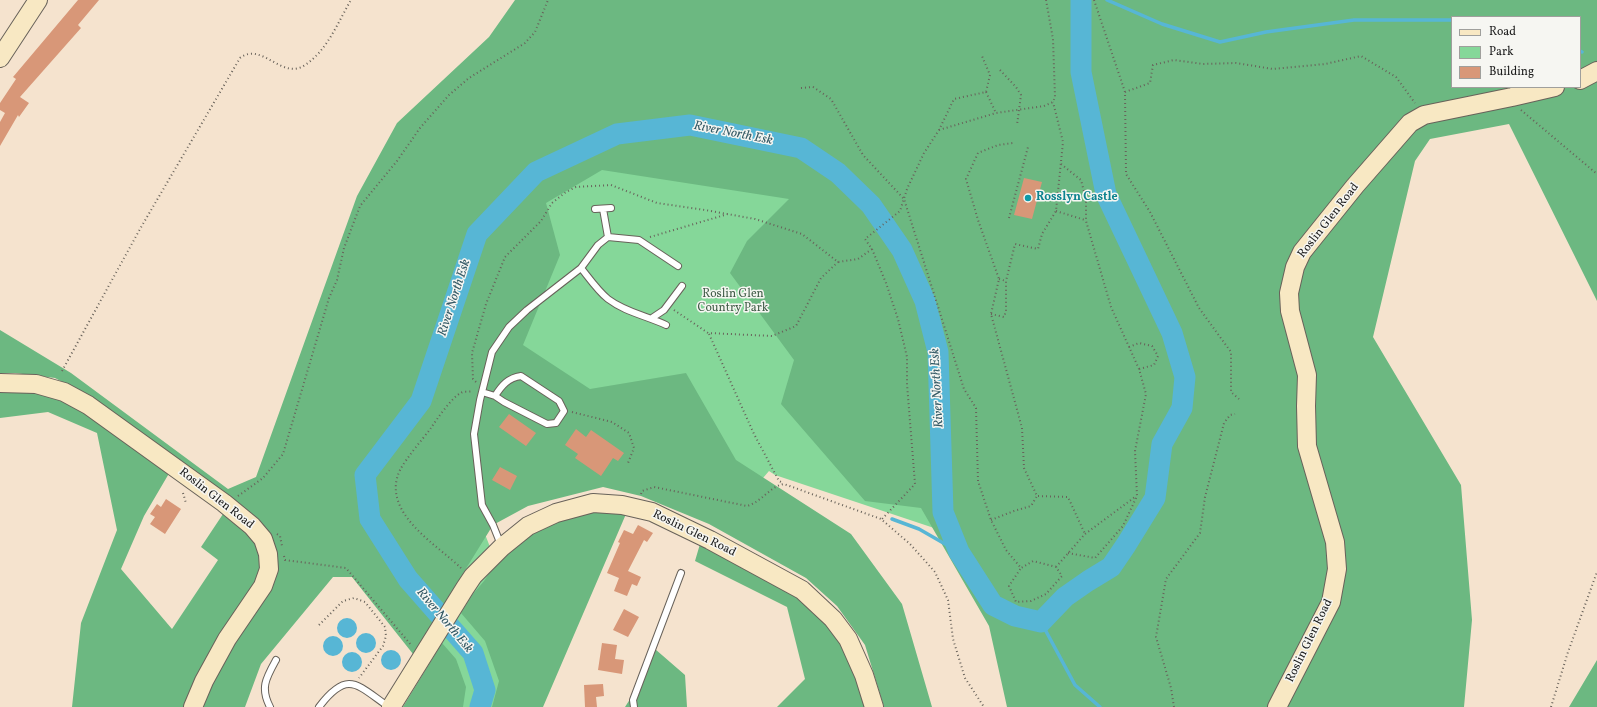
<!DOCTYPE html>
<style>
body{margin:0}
#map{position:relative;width:1597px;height:707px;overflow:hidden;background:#f5e3ce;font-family:Vollkorn,serif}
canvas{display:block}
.legend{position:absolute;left:1451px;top:16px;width:130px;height:72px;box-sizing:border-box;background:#f6f6f2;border:1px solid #9f9f9c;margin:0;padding:5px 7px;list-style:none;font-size:12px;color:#1c1c1c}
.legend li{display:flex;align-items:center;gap:8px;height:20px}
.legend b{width:20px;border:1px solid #9f9f9c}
</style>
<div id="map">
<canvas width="1597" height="707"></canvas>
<ul class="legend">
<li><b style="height:5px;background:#f8e8c3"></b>Road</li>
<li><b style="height:11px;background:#85d799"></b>Park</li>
<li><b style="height:11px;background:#d89778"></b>Building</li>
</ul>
</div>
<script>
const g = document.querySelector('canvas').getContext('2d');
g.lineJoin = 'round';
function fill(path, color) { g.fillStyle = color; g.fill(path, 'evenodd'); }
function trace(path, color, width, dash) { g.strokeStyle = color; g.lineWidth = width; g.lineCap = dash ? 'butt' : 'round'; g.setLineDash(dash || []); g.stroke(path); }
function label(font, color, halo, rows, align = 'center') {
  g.font = font + ' Vollkorn,serif'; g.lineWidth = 3; g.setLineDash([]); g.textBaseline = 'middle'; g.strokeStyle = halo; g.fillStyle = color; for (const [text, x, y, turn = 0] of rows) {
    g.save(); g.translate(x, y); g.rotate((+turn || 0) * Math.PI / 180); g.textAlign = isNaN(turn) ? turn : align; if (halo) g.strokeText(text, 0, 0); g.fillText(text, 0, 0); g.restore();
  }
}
fill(new Path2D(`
 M616 141 798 153 940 530 775 475 769 471 757 485 631 424 476 511 490 547 543 707H403L472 594 433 569 481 239Z`), '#85d799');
fill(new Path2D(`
 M515 0H1597V301L1509 124 1430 139 1415 161 1373 337 1461 485 1472 620 1464 707H1007L989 626 921 508 865 501 781 404 794 360 730 273 747 241 789 199 602 170 546 203 560 255 523 345 590 389 686 373 736 460 851 534 902 604 932 707H884L865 645 837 606 806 578 709 524 641 496 603 487 528 506 493 525 413 654 352 577H333L261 664 245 707H199L273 556 94 399 55 378 15 373H0V330L71 373 228 489 256 477 357 196 397 123 489 37ZM1452 17H1580V87H1452Z
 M0 389 42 393 67 399 171 470 144 516 121 569 172 629 218 560 201 547 225 511 256 542 264 569 194 686 184 707H72L81 623 117 530 97 433 48 412 0 418Z
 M594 511 626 514 543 707H492L499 681 485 641 461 613 473 594 484 581 500 557 529 533 576 513Z
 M700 544 796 595 828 623 843 643 859 679 866 707H777L805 679 787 607 695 561Z
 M442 643 456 659 466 687 463 707H403Z
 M655 649 685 675 687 707H625L641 682Z
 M1597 660V707H1569Z`), '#6cb881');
fill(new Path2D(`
 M337 628a10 10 0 1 1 20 0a10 10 0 1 1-20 0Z
 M356 643a10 10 0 1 1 20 0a10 10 0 1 1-20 0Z
 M323 646a10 10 0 1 1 20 0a10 10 0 1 1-20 0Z
 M381 660a10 10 0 1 1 20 0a10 10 0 1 1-20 0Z
 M342 662a10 10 0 1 1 20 0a10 10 0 1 1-20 0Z`), '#57b6d5');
trace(new Path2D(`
 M1107 0 1162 24 1220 42 1266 32 1354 20H1452
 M1580 51 1582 52
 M892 519 919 529 959 552
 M1041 622 1075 685 1100 707`), '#57b6d5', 3.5);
trace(new Path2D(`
 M480 707 485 690 473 653 408 579 370 519 365 475 421 401 477 234 536 172 617 134 690 125 801 148 838 173 871 205 902 250 925 301 938 352 943 512 959 552 993 605 1015 616 1041 622 1065 597 1088 581 1111 567 1126 545 1155 498 1162 444 1182 408 1185 377 1172 333 1106 194 1081 72V0`), '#57b6d5', 21);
fill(new Path2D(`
 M78 0H99L78 25 81 28 20 97 29 103 19 117 18 115 0 146V122L5 113 0 110V103L16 79 13 77Z
 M1024 178 1042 182 1032 219 1014 215Z
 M509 414 536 433 526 446 499 427Z
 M576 429 586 437 591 430 624 453 618 461 613 458 601 476 575 458 578 454 565 445Z
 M500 467 517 476 510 490 492 480Z
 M166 499 181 509 165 534 150 524 155 517 150 514 157 504 161 507Z
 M638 525 653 533 647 542 644 540 628 571 641 577 637 586 632 584 627 596 614 591 619 578 607 573 620 543 618 542 624 530 633 534Z
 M624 609 639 617 628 637 613 630Z
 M602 643 617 645 615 659 624 660 622 674 598 670Z
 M603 684 604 696 596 697 597 707H585L584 685Z`), '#d89778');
const lane = new Path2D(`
 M595 209 611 208
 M603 209 608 237
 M581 268C589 278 598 291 608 299 625 312 647 316 666 325
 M652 318 664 310 682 286
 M482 392 495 396 504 402 547 424 556 423 564 411 559 401 521 376C508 378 502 385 495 396
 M501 545 493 525 482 505 474 434 480 400 492 352 509 327 527 310 581 268 598 245 608 237 639 240 678 266
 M270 707C260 688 266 678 276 660
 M319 707C348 669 357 685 389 707
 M634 707 633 700 681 573`);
const secondary = new Path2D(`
 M0 58 38 0
 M1580 80 1597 71
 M0 383 36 384 64 392 88 405 224 503 252 526 263 539 268 554 269 569 263 586 227 639 204 681 193 707
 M391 707 465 588 473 576 502 547 528 526 556 513 593 503 622 505 652 512 710 540 802 590 833 619 848 639 864 675 874 707
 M1277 707 1331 602 1337 569 1335 542 1307 446 1306 406 1307 375 1290 311 1289 293 1295 267 1302 252 1355 186 1410 123 1424 115 1512 97 1555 87`);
trace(lane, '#68625a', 8);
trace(secondary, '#68625a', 20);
trace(new Path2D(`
 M1094 0 1125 92 1126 174 1150 212 1199 308 1231 352V392L1239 399
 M801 88 813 87 831 99 863 155 904 199 964 389 976 408 978 481 991 520 1006 550 1021 568 1033 561 1056 567 1062 576 1046 594 1031 601 1016 602 1009 586 1021 568
 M986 92 996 113
 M1125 92 1150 83 1153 65 1174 60 1203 64 1236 63 1273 69 1325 64 1361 56 1396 77 1415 103
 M1521 110 1597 174
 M939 130 996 113 1044 106 1053 102 1055 97 1053 39 1046 0
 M1061 164 1081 180 1086 199V221L1111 307 1139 369 1146 394 1135 451 1137 496 1123 526 1095 558 1068 553
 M1056 211 1085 220
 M1009 218 1028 147
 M650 237 728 214
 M872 249 886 283 898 319 907 357V384L915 484 882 519
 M999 279 1006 281
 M674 310 708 333 772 336 796 326 821 278 838 262
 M991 314 1004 317 1006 311V281L1015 244 1038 249 1042 234 1056 211 1063 142 1053 102
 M709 334 754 434 779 481 783 483
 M1129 347 1139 343 1152 346 1158 356 1154 365 1139 369
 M62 371 140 229 240 58C262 41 282 81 305 65 327 51 338 22 351 0
 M476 382 473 379 472 353 486 304 505 257 541 221 552 203 566 192 576 187 611 185 657 203 705 210 755 219 802 234 838 262 858 259 872 249 865 239 900 211 907 189 924 153 939 130 954 99 986 92 990 75 982 56
 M572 412 612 422 629 433 634 448 628 463
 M183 493 186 503
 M641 494 642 491 654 487 747 506C762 502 770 486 784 484L881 519 910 544 935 572 948 600 953 639 965 678 984 707
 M238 496 263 478 283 454 329 298 337 280 344 248 360 206 397 161 420 128 449 95 469 78 525 43 535 32 548 0
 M1038 496 1068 497 1085 534
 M991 520 1014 511 1031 506 1037 496 1024 468 1022 428 991 314 999 279 978 220 966 179 978 153 998 145 1013 143
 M277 534 280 536 282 546
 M284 556 285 560 346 568 412 646
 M1056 567 1085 534 1135 497
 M461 568C436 544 380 512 400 470 407 457 422 440 431 428 436 420 453 396 461 393 463 391 469 392 473 391
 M319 625 343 601 354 598 365 602 385 627 386 636 383 646 359 678
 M1174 707 1171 688 1156 637 1166 579 1200 533 1205 497 1224 423 1230 415 1235 414
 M1551 707 1568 652 1597 572`), '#68625a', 2, [1, 3]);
trace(lane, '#fff', 6);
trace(secondary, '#f8e8c3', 18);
trace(new Path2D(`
 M1000 70 1016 87 1021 95 1017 125`), '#68625a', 2, [1, 3]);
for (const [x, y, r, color] of [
 [1028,198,4,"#0f9aa8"]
]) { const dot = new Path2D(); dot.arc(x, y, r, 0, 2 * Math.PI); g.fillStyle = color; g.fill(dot); trace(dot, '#f6f6f2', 1.5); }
label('bold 12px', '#0d838f', '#f6f6f2', [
 ["Rosslyn Castle",1036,198]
], 'left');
label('12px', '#1c1c1c', '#f6f6f2', [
 ["Roslin Glen Road",1329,221,-52],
 ["Roslin Glen Road",216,499,38],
 ["Roslin Glen Road",694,534,26],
 ["Roslin Glen Road",1310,641,-64]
]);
label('12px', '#415d48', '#f6f6f2', [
 ["Roslin Glen",733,295],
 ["Country Park",733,309]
]);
label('italic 13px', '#345a66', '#f6f6f2', [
 ["River North Esk",733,134,11],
 ["River North Esk",455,298,-72],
 ["River North Esk",938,388,-93],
 ["River North Esk",444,621,50]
]);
</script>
